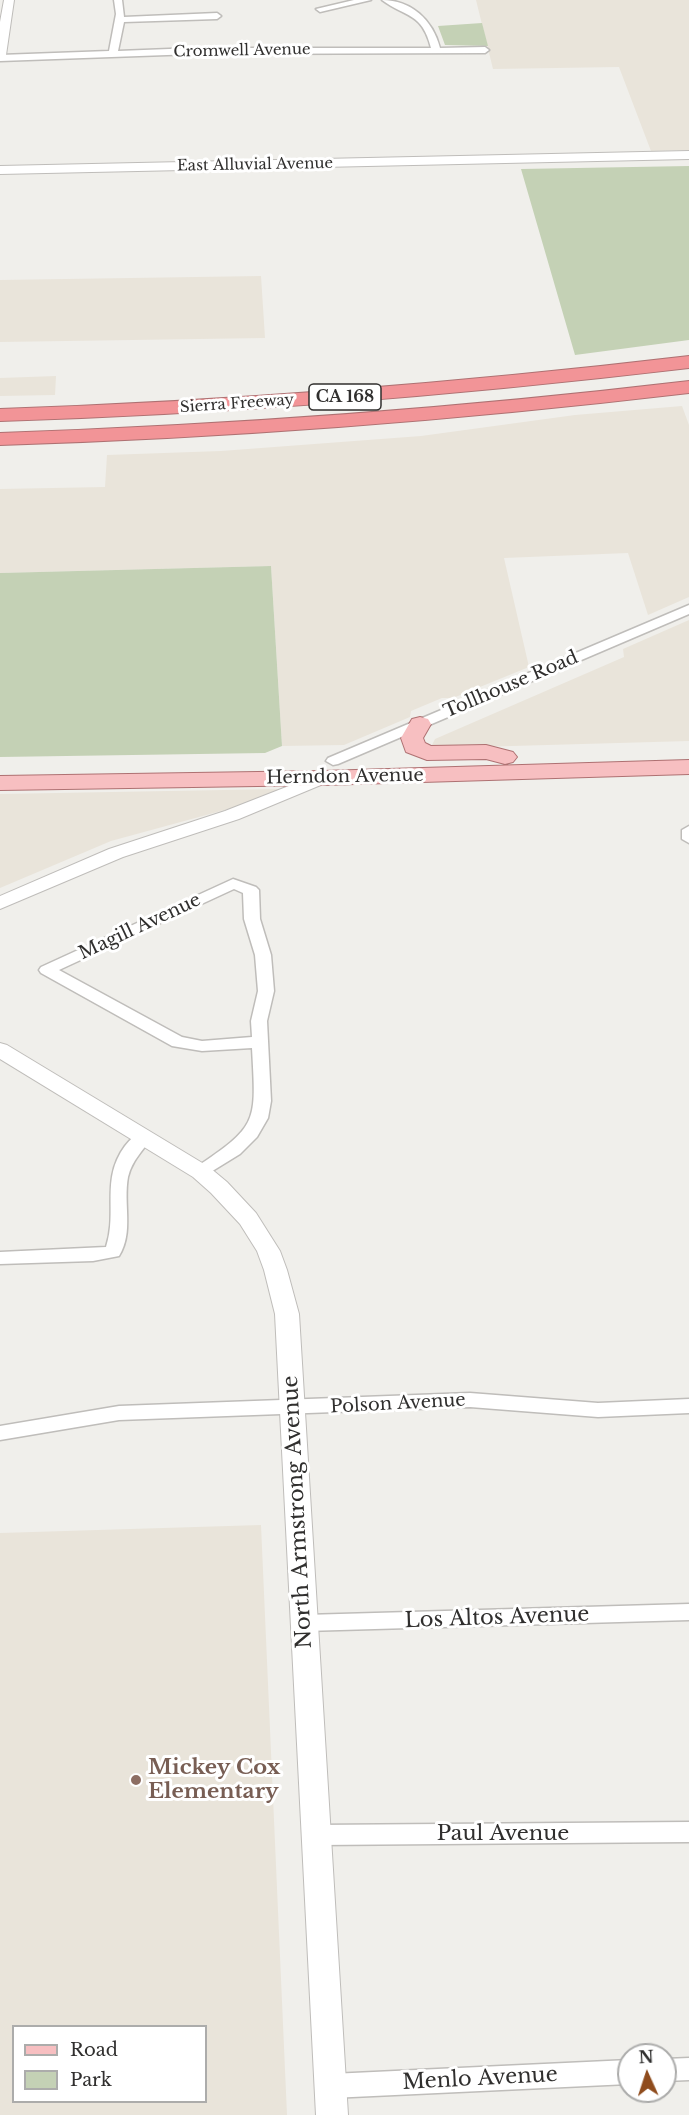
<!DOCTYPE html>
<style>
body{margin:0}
#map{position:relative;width:689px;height:2115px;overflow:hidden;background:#f0efeb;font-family:"Libre Baskerville",serif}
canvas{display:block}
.legend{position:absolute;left:12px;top:2025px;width:195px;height:78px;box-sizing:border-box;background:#fff;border:2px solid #acacab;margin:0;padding:8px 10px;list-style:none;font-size:18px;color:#302f2e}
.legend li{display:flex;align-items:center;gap:12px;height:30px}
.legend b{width:30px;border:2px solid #acacab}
.north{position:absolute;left:617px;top:2043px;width:60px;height:60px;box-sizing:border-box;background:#fff;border:2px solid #acacab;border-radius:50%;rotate:357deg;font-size:16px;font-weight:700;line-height:24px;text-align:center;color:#302f2e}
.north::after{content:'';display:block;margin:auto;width:21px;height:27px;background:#8f4c1d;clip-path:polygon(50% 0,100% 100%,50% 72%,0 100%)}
</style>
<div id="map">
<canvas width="689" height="2115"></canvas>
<ul class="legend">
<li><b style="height:8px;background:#f7bfc1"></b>Road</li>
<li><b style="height:16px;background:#c4d1b5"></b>Park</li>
</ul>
<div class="north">N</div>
</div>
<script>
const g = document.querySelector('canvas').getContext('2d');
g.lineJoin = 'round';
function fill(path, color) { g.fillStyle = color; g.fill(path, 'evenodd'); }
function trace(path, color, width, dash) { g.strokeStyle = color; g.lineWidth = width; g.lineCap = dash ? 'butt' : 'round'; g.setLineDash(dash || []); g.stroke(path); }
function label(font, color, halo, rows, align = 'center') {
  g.font = font + ' "Libre Baskerville",serif'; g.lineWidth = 6; g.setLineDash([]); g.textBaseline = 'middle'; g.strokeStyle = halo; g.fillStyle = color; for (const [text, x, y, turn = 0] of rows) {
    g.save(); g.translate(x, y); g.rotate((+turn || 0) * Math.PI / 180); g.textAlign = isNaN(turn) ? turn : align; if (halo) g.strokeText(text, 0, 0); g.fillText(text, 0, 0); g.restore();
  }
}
fill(new Path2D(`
 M476 0H689V150L651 151 619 67 493 69Z
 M261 276 265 338 0 342V280Z
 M56 376 55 395 0 396V378Z
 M682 406 689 425V597L648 615 628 553 504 558 529 667 453 698H442L411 711 410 717 344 745 282 746 271 566 0 573V489L105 487 107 455 221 451 421 436 575 415Z
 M689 620V741L441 748 432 745 435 739 624 657 623 649Z
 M280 789 232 808 111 841 0 888V794Z
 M261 1525 287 2115H0V1533ZM14 2026H206V2102H14Z`), '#e9e4da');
fill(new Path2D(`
 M482 23 488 46 445 45 438 26Z
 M689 166V340L575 355 521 169Z
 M271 566 282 746 265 753 0 757V573Z`), '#c4d1b5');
const minor = new Path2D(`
 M114 0H122L124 17 217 13 221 16 217 19 124 22 118 51 195 48H431C422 12 406 18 382 0 411 0 433 20 440 48L485 47 489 50 485 53 195 54 0 61V55L109 51 116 14Z
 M354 0H371L320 12 316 9Z
 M689 605V614L338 764 333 765 326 761 328 758Z
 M689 826V843L682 839V830Z
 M233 879 256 887 259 890 260 919 271 955 274 991 267 1021 271 1101 268 1118 257 1137 240 1154 201 1178 195 1176 192 1172 195 1168C259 1125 256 1123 252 1048L202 1051 172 1046 41 973 39 970 41 967ZM234 889 243 893 244 919 255 955 258 991 251 1021 252 1037 202 1041 182 1037 59 970Z
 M143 1131 149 1133 152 1137C143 1151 132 1160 128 1177 123 1204 134 1232 119 1256L93 1261 0 1264V1252L106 1247C118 1211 100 1180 125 1146 130 1140 135 1134 143 1131Z
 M470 1393 598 1403 689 1399V1413L598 1417 470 1407 119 1420 0 1440V1426L119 1406Z
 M689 1604V1620L305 1631 298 1629 295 1623 298 1617 305 1615Z
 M689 1822V1842L318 1845 310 1842 307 1835 310 1828 318 1825Z
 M689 2058V2080L665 2081V2059Z
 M629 2060V2084L331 2098 322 2094 319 2086 322 2078 331 2074Z`);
const tertiary = new Path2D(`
 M4 0H14L6 55 0 58V22Z
 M689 151V159L0 174V166Z
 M322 773 328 774 331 778 328 782 239 819 123 857 0 909V896L109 849 225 811Z
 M0 1043 7 1045 209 1167 227 1182 256 1213 280 1251 287 1270 299 1314 348 2115H316L275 1314 264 1270 257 1251 240 1224 211 1193 193 1177 0 1059Z`);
const primary = new Path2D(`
 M420 717 428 719 431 724 423 738 425 743 431 746 486 745 513 752 517 757 513 762 505 764 486 759 427 760 406 752 401 738 412 719Z
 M689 760V774L322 785 0 790V776L322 771Z`);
const motorway = new Path2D(`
 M689 356V368C460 395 231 414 0 421V409C231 401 460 383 689 356Z
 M689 381V393C460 420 231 438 0 445V433C231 425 460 408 689 381Z`);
trace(minor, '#bfbdba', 3);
trace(tertiary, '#bfbdba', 2);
trace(primary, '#ae7172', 2);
trace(motorway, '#ae7172', 2);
fill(minor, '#fff');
fill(tertiary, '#fff');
fill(primary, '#f7bfc1');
fill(motorway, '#f29497');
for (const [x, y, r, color] of [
 [136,1780,6,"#8d6e63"]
]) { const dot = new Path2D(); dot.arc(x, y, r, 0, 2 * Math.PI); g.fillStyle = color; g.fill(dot); trace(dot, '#fff', 2); }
label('15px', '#302f2e', '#fff', [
 ["Cromwell Avenue",242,51,-1],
 ["East Alluvial Avenue",255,165,-1],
 ["Sierra Freeway",237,404,-4]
]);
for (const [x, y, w] of [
 [345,397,72]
]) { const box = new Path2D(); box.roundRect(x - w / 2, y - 13, w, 26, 4.5); g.fillStyle = '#fff'; g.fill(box); trace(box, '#302f2e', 1.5); }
label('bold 16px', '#302f2e', null, [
 ["CA 168",345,397]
]);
label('18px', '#302f2e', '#fff', [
 ["Tollhouse Road",511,685,-23],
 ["Herndon Avenue",345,777,-1],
 ["Magill Avenue",140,927,-25],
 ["Polson Avenue",398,1404,-3]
]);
label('21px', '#302f2e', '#fff', [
 ["North Armstrong Avenue",298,1512,-93],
 ["Los Altos Avenue",497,1618,-2],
 ["Paul Avenue",503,1834],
 ["Menlo Avenue",480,2079,-3]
]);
label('bold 21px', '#785e54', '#fff', [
 ["Mickey Cox",148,1768],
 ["Elementary",148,1792]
], 'left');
</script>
